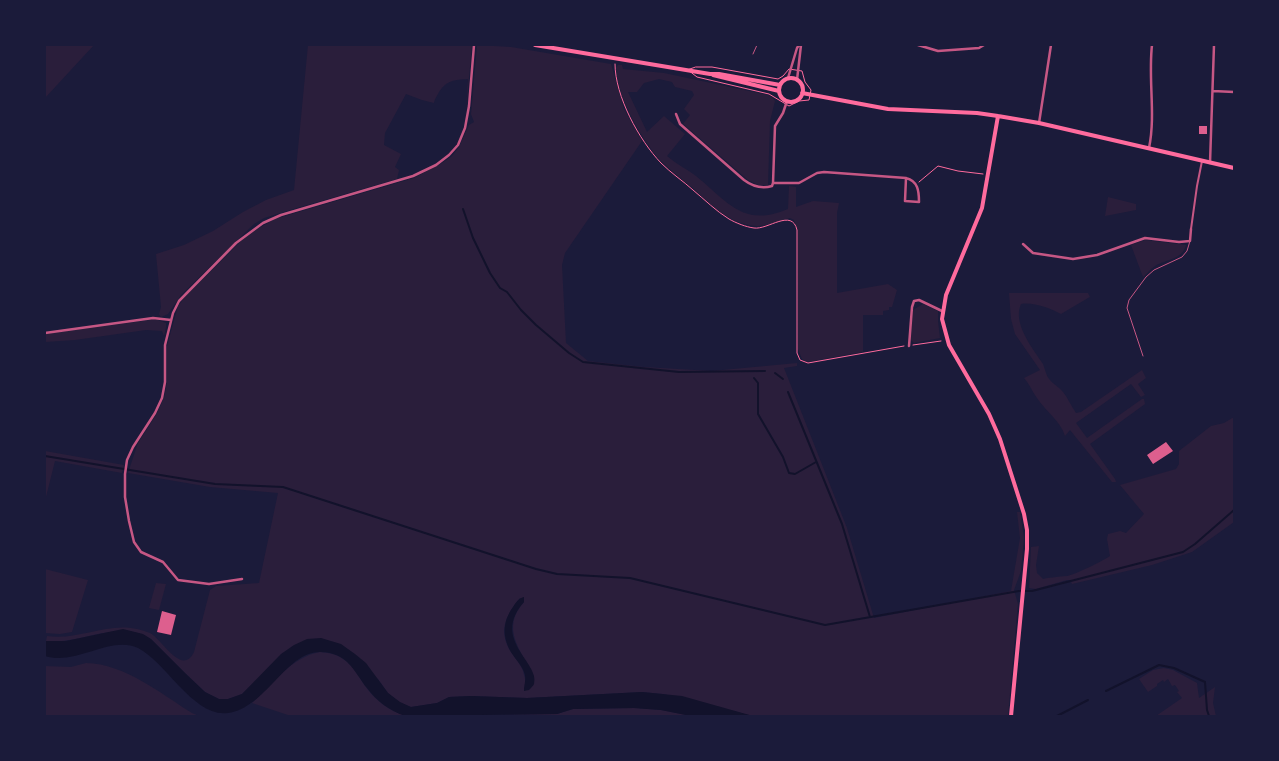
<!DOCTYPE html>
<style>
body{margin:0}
#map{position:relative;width:1279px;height:761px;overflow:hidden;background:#1b1b3a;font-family:"Open Sans",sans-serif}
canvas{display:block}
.frame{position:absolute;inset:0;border:46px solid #1b1b3a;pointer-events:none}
</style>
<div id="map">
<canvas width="1279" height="761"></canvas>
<div class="frame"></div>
</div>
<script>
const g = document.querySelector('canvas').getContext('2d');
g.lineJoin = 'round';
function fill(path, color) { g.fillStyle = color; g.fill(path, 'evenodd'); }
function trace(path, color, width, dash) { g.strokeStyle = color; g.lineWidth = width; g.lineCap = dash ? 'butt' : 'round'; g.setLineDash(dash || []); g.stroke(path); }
fill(new Path2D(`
 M45 45H94L45 98Z
 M308 45H472L466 110 468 79C454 80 447 80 439 92 437 96 435 98 434 103L422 100 406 94 385 133 384 145 401 154 395 167 399 170 397 179 297 208 264 218 254 224 181 295 168 314 161 317 159 314 161 307 156 254 184 245 213 231 243 212 266 200 294 190Z
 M477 45 511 47 611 64 624 109 642 141 565 253 562 265 566 343 588 361 644 367 712 371 797 363V366L784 368 847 528 874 618 1011 591 1020 538 1017 512H1020L1024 538 1021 571 1014 590 1018 604 1008 716H753L663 694 642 692 527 698 471 696 449 697 437 703 411 707 400 703 388 693 378 679 321 638 254 683 242 694 228 699H219L205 692 186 674 151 639C117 618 82 645 46 641L47 636C84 641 112 617 150 633 162 639 182 677 194 652L210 590 216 586 259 583 278 493 210 487 128 473 138 443 156 415 164 398 167 382V346L178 306 185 297 243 239 259 228 275 219 414 178 442 163 452 156 459 147 469 125 474 122 471 114ZM520 598 524 602C500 629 521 650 534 677L524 691C525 685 526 680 524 675 523 667 517 661 513 655 497 632 505 617 520 598Z
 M618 65H622L623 69 664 73 768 95 772 97 775 101 770 121 768 185H758L748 180 683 124 690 115 684 109 694 95 692 91 675 87 672 82 659 79 644 83 637 92H628L647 132 664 116 685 134 667 156C676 164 687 169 696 176 728 202 743 228 788 209L789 186 796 187V207L813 201 839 203 837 213V293L888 284 897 290 892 307H889V310L883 311V315H863V352L813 361 807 362 802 359 798 349 797 229 794 220 790 218 786 219C774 223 762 228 749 225 727 221 711 205 695 190 683 180 671 171 660 160 640 137 618 98 616 68Z
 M1108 197 1136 204V210L1105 216Z
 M1145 240 1186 245C1182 260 1166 259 1155 266 1150 269 1147 274 1143 277L1131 245Z
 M1009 293H1088L1090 297 1088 298 1061 314C1049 308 1034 302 1021 304 1012 323 1033 349 1043 364 1045 369 1046 375 1049 379 1053 384 1059 387 1063 392 1068 398 1071 406 1076 413L1081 412 1142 370 1146 378 1138 384 1145 395 1141 397 1131 384 1076 423 1087 438 1142 399H1144L1145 404 1090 444 1115 479 1116 482H1112L1070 430 1065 436C1060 420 1046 412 1037 398 1032 391 1030 385 1024 378L1040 370 1015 334 1011 319Z
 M923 304 938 311V321L940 338 914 343 910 339 913 310Z
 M150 320H158L166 323V327L164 336 162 331 146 330 75 340 45 342V334Z
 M1234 417V522L1192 552 1152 565 1072 584 1070 580H1067L1036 589 1029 588 1031 547 1039 546 1036 565 1037 573 1043 579C1052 577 1058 577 1067 576 1074 575 1103 561 1110 556L1107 539 1108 534 1120 531 1126 533 1144 514 1120 485 1176 469 1179 464V451L1211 426 1224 423Z
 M45 451 124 465 122 473 55 461 45 501Z
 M45 569 88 580 72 632 60 634 45 633Z
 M156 583 166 584 159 610 149 608Z
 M320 652C328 653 337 654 343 659 354 666 358 676 365 686 375 700 389 711 406 716H291L252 703C273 684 291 657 320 652Z
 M86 663C125 664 160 693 192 713L199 716H45V666L71 667Z
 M1164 668 1173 670 1197 683 1199 698 1215 687 1213 703 1216 716H1156L1182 698 1177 692 1179 691 1175 685 1172 686 1168 679 1164 682 1163 680 1157 684V686L1148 692 1139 679 1153 670Z
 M634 708 661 710 691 716H445L557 714 573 709Z`), '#2a1e3b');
fill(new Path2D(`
 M524 597V602C490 640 541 663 534 684 534 685 530 689 529 690L524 691C524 686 526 680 525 675 523 667 517 661 513 655 502 639 502 622 513 607 516 602 519 598 524 597Z
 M123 629 143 634 151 639 186 674 205 692 219 699H228L242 694 281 654 294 645 307 639 321 638 341 644 355 654 366 663 388 693 400 702 411 707 437 703 449 697 471 696 527 698 642 692 682 696 753 716H691L661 710 634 708 573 709 557 714 406 716C389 711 377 701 367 688 353 670 348 653 321 652 287 650 266 708 228 713 194 718 166 662 138 648 110 635 76 666 45 656V641H66Z`), '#12122b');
trace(new Path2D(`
 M463 209 473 238 490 273 500 288 507 292 521 310 536 325 569 353 583 362 679 372 765 371
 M775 373 783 379
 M754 378 758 383V414L783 457 789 473 795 474 816 462
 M788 392 842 524 870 617
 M45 456 215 484 283 487 536 569 557 574 630 578 825 625 1019 591H1032L1183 552 1195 544 1234 510
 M1106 691 1159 665 1174 668 1205 682 1207 710 1209 716
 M1057 716 1088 700`), '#12122b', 2);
fill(new Path2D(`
 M1199 126H1207V134H1199Z
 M1166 442 1173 451 1153 464 1147 455Z
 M162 611 176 615 171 635 157 632Z`), '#dd5f8e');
trace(new Path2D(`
 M615 64C615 96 639 140 661 163 671 173 683 181 693 190 705 200 716 211 729 219 736 223 746 227 754 228 768 230 792 208 797 230V353L800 360 808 363 904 346
 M696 67H712L778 79 783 76 789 69 802 71 805 82 811 90 809 100 799 101 789 106 769 94 697 77 688 70Z
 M919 182 938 166 958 171 983 174
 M913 345 941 341
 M45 635V637`), '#ff6b9d', 1);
trace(new Path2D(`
 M753 54 757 45
 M1143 356 1127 308 1129 300 1146 277 1154 270 1182 257 1187 251 1190 241`), '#c65784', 1);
trace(new Path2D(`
 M1191 229 1197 186 1202 161`), '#c65784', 2);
trace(new Path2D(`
 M918 45 938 51 979 48 984 45
 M788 78 797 48 799 45
 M797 80 801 45
 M1213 91 1234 92
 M676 114 680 124 744 180C752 186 762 189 772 186L773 183 775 126 783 113 787 101
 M1039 123 1051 45
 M1149 148C1156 114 1148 80 1152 45
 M1210 163 1214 45
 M773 183H799L817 173 824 172 906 178C918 181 919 191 919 202L905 201 906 178
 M1023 244 1033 253 1073 259 1097 255 1145 238 1179 242 1190 241 1191 229
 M45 333 153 318 171 320
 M909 346 912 307 914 301 919 300 942 311
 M242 579 209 584 178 580 163 562 141 552 134 542 129 521 125 497V474L127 460 133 447 155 413 162 398 165 382V345L173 313 179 301 236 243 263 223 281 215 413 176 436 165 449 155 458 145 465 128 469 106 474 45`), '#c65784', 2.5);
trace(new Path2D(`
 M535 45 710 74H719L780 85
 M713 75 779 91
 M779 90a12 12 0 1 1 24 0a12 12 0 1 1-24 0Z
 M802 93 888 109 977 113 998 116 1039 123 1234 168
 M998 116 982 208 946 295 942 319 949 345 989 414 1000 439 1024 514 1027 530V549L1011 716`), '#ff6b9d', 4);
</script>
